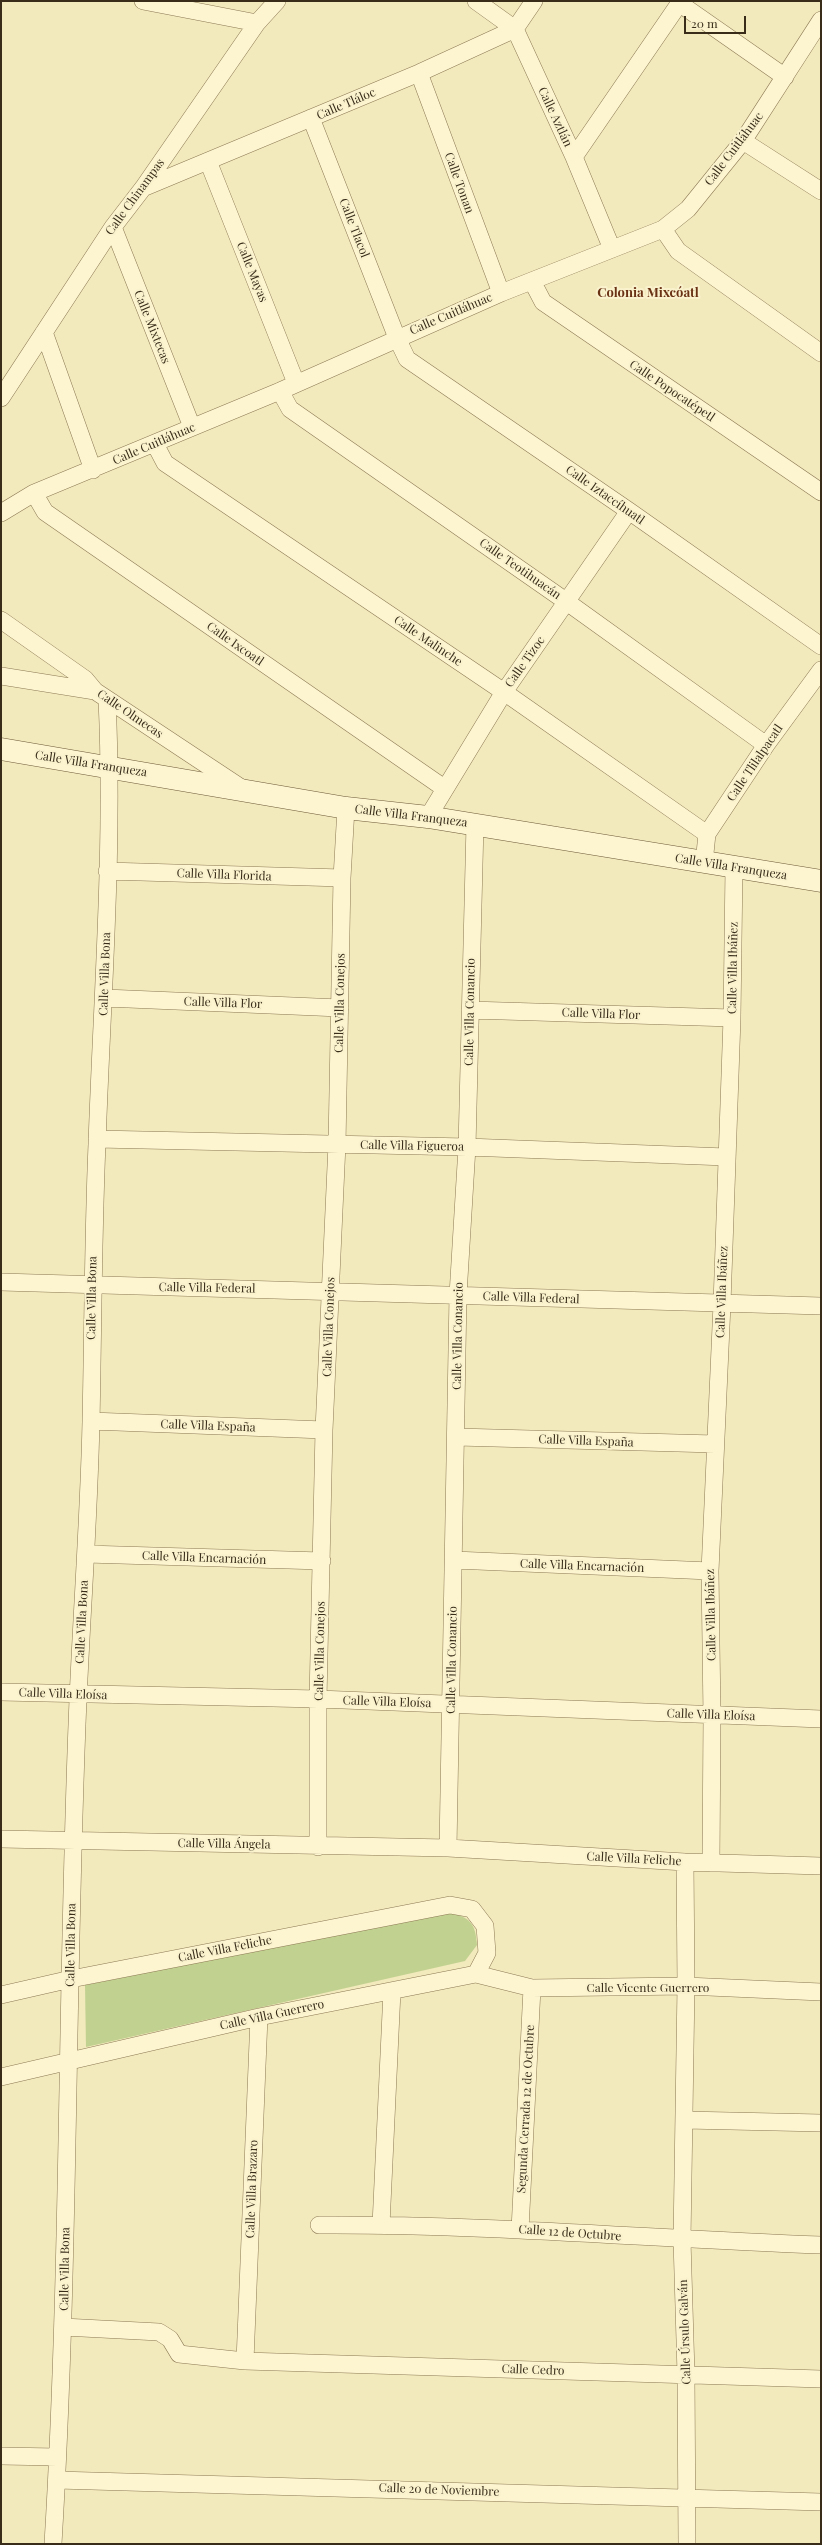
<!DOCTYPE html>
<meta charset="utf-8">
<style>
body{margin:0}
#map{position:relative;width:822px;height:2545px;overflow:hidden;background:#f2e9bc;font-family:"Playfair Display",serif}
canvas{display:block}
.frame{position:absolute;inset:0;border:2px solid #392d1a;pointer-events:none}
.scale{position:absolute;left:684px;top:16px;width:62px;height:18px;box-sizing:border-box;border:2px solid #392d1a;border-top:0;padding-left:5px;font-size:12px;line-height:14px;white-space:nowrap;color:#392d1a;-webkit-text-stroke:3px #f9f2cd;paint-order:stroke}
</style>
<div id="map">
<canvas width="822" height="2545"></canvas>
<div class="frame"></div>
<div class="scale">20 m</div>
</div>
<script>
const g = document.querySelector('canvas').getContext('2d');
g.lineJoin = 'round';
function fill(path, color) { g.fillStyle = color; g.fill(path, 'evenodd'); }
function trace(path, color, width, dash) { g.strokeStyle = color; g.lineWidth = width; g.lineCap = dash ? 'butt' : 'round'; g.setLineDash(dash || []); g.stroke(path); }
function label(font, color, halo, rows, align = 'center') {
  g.font = font + ' "Playfair Display",serif'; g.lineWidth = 4; g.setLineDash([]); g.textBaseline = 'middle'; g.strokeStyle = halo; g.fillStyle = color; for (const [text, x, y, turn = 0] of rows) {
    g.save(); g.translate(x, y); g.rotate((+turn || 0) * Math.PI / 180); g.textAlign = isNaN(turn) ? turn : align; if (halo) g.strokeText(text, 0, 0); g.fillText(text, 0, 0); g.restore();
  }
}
fill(new Path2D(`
 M449 1912C470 1918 475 1922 477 1945L465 1961 86 2047 85 1985Z`), '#c1d190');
const street = new Path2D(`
 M143 1 257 23
 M476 1 515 29 574 157 612 249
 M679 3 785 77
 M419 73 501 293
 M311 118 397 338 407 359 629 511 821 646
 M743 141 821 191
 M574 157 681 1
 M208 161 296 383
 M143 188 419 73 515 29 534 1
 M113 227 192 427
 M663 229 678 251 821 353
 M532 281 543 302 821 492
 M44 332 93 470
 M280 391 290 409 567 602 766 745
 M1 398 113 227 143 188 257 23 277 1
 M155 444 165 463 504 692 707 834
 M34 493 45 512 444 788
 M1 513 34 493 280 391 501 293 663 229 688 209 743 141 821 20
 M1 620 85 679 95 691 243 789
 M1 676 95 691
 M428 817 504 692 629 511
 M704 863 707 834 766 745 821 670
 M107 871 342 878
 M105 998 340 1008
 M470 1010 732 1018
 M97 1139 467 1147 726 1157
 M1 1282 821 1306
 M91 1421 324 1430
 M457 1437 715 1444
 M86 1554 322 1561
 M454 1560 710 1571
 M1 1692 318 1699 821 1719
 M1 1839 448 1848 685 1862 821 1866
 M318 1847V1699L324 1430 337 1144 342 878 346 808
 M448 1848 458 1295 467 1147 475 824
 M685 1862 686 1986 682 2240 686 2374 687 2544
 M711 1863 712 1716 710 1571 722 1304 732 1018 734 868
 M1 1995 71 1979 450 1905 472 1909 485 1926 487 1953 476 1974
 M1 2077 259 2017 476 1974 532 1988 686 1986 821 1992
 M685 2120 821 2123
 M319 2225C487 2224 654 2239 821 2245
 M381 2225 392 1991
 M520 2230 532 1988
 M63 2327 159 2332 170 2339 179 2354 245 2361 821 2379
 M245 2361 259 2017
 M1 2456 57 2457
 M57 2480 821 2502
 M53 2544C70 2263 66 1982 78 1700 82 1608 89 1515 91 1422 93 1330 93 1237 97 1144 102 996 114 848 107 699`);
const secondary = new Path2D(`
 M1 749 346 808 428 817 821 881`);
trace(street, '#8c7954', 18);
trace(secondary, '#6d5937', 23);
trace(street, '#fcf5d0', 17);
trace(secondary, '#fcf5d0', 22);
label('12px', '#392d1a', '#f9f2cd', [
 ["Calle Tláloc",346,104,-23],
 ["Calle Aztlán",555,117,65],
 ["Calle Cuitláhuac",734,149,-53],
 ["Calle Tonan",459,183,70],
 ["Calle Chinampas",135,197,-54],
 ["Calle Tlacol",354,228,69],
 ["Calle Mayas",252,272,68],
 ["Calle Cuitláhuac",451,314,-23],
 ["Calle Mixtecas",152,327,68],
 ["Calle Popocatépetl",672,391,34],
 ["Calle Cuitláhuac",154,444,-23],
 ["Calle Iztaccíhuatl",605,495,35],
 ["Calle Teotihuacán",520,569,35],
 ["Calle Malinche",428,641,34],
 ["Calle Ixcoatl",235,644,35],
 ["Calle Tizoc",525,662,-55],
 ["Calle Olmecas",130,714,34],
 ["Calle Tlilalpacatl",755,763,-56],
 ["Calle Villa Franqueza",91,764,9],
 ["Calle Villa Franqueza",411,816,7],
 ["Calle Villa Franqueza",731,867,9],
 ["Calle Villa Florida",224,875,2],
 ["Calle Villa Ibáñez",733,968,-89],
 ["Calle Villa Bona",105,974,-88],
 ["Calle Villa Flor",223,1003,2],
 ["Calle Villa Conejos",340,1003,-89],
 ["Calle Villa Conancio",470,1012,-89],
 ["Calle Villa Flor",601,1014,2],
 ["Calle Villa Figueroa",412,1146,1],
 ["Calle Villa Federal",207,1288,1],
 ["Calle Villa Ibáñez",722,1292,-88],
 ["Calle Villa Bona",92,1298,-89],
 ["Calle Villa Federal",531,1298,2],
 ["Calle Villa Conejos",329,1327,-88],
 ["Calle Villa Conancio",458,1336,-89],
 ["Calle Villa España",208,1426,2],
 ["Calle Villa España",586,1441,2],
 ["Calle Villa Encarnación",204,1558,2],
 ["Calle Villa Encarnación",582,1566,2],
 ["Calle Villa Ibáñez",711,1615,-91],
 ["Calle Villa Bona",82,1622,-87],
 ["Calle Villa Conejos",320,1651,-89],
 ["Calle Villa Conancio",452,1660,-89],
 ["Calle Villa Eloísa",63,1694,2],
 ["Calle Villa Eloísa",387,1702,2],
 ["Calle Villa Eloísa",711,1715,2],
 ["Calle Villa Ángela",224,1844,1],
 ["Calle Villa Feliche",634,1859,3],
 ["Calle Villa Bona",71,1945,-89],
 ["Calle Villa Feliche",225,1949,-11],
 ["Calle Vicente Guerrero",648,1988],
 ["Calle Villa Guerrero",272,2015,-12],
 ["Segunda Cerrada 12 de Octubre",526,2109,-87],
 ["Calle Villa Brazaro",252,2189,-88],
 ["Calle 12 de Octubre",570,2233,4],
 ["Calle Villa Bona",65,2269,-89],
 ["Calle Úrsulo Galván",685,2332,-92],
 ["Calle Cedro",533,2370,2],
 ["Calle 20 de Noviembre",439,2490,2]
]);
label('bold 13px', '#6a3215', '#f9f2cd', [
 ["Colonia Mixcóatl",648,293]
]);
</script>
